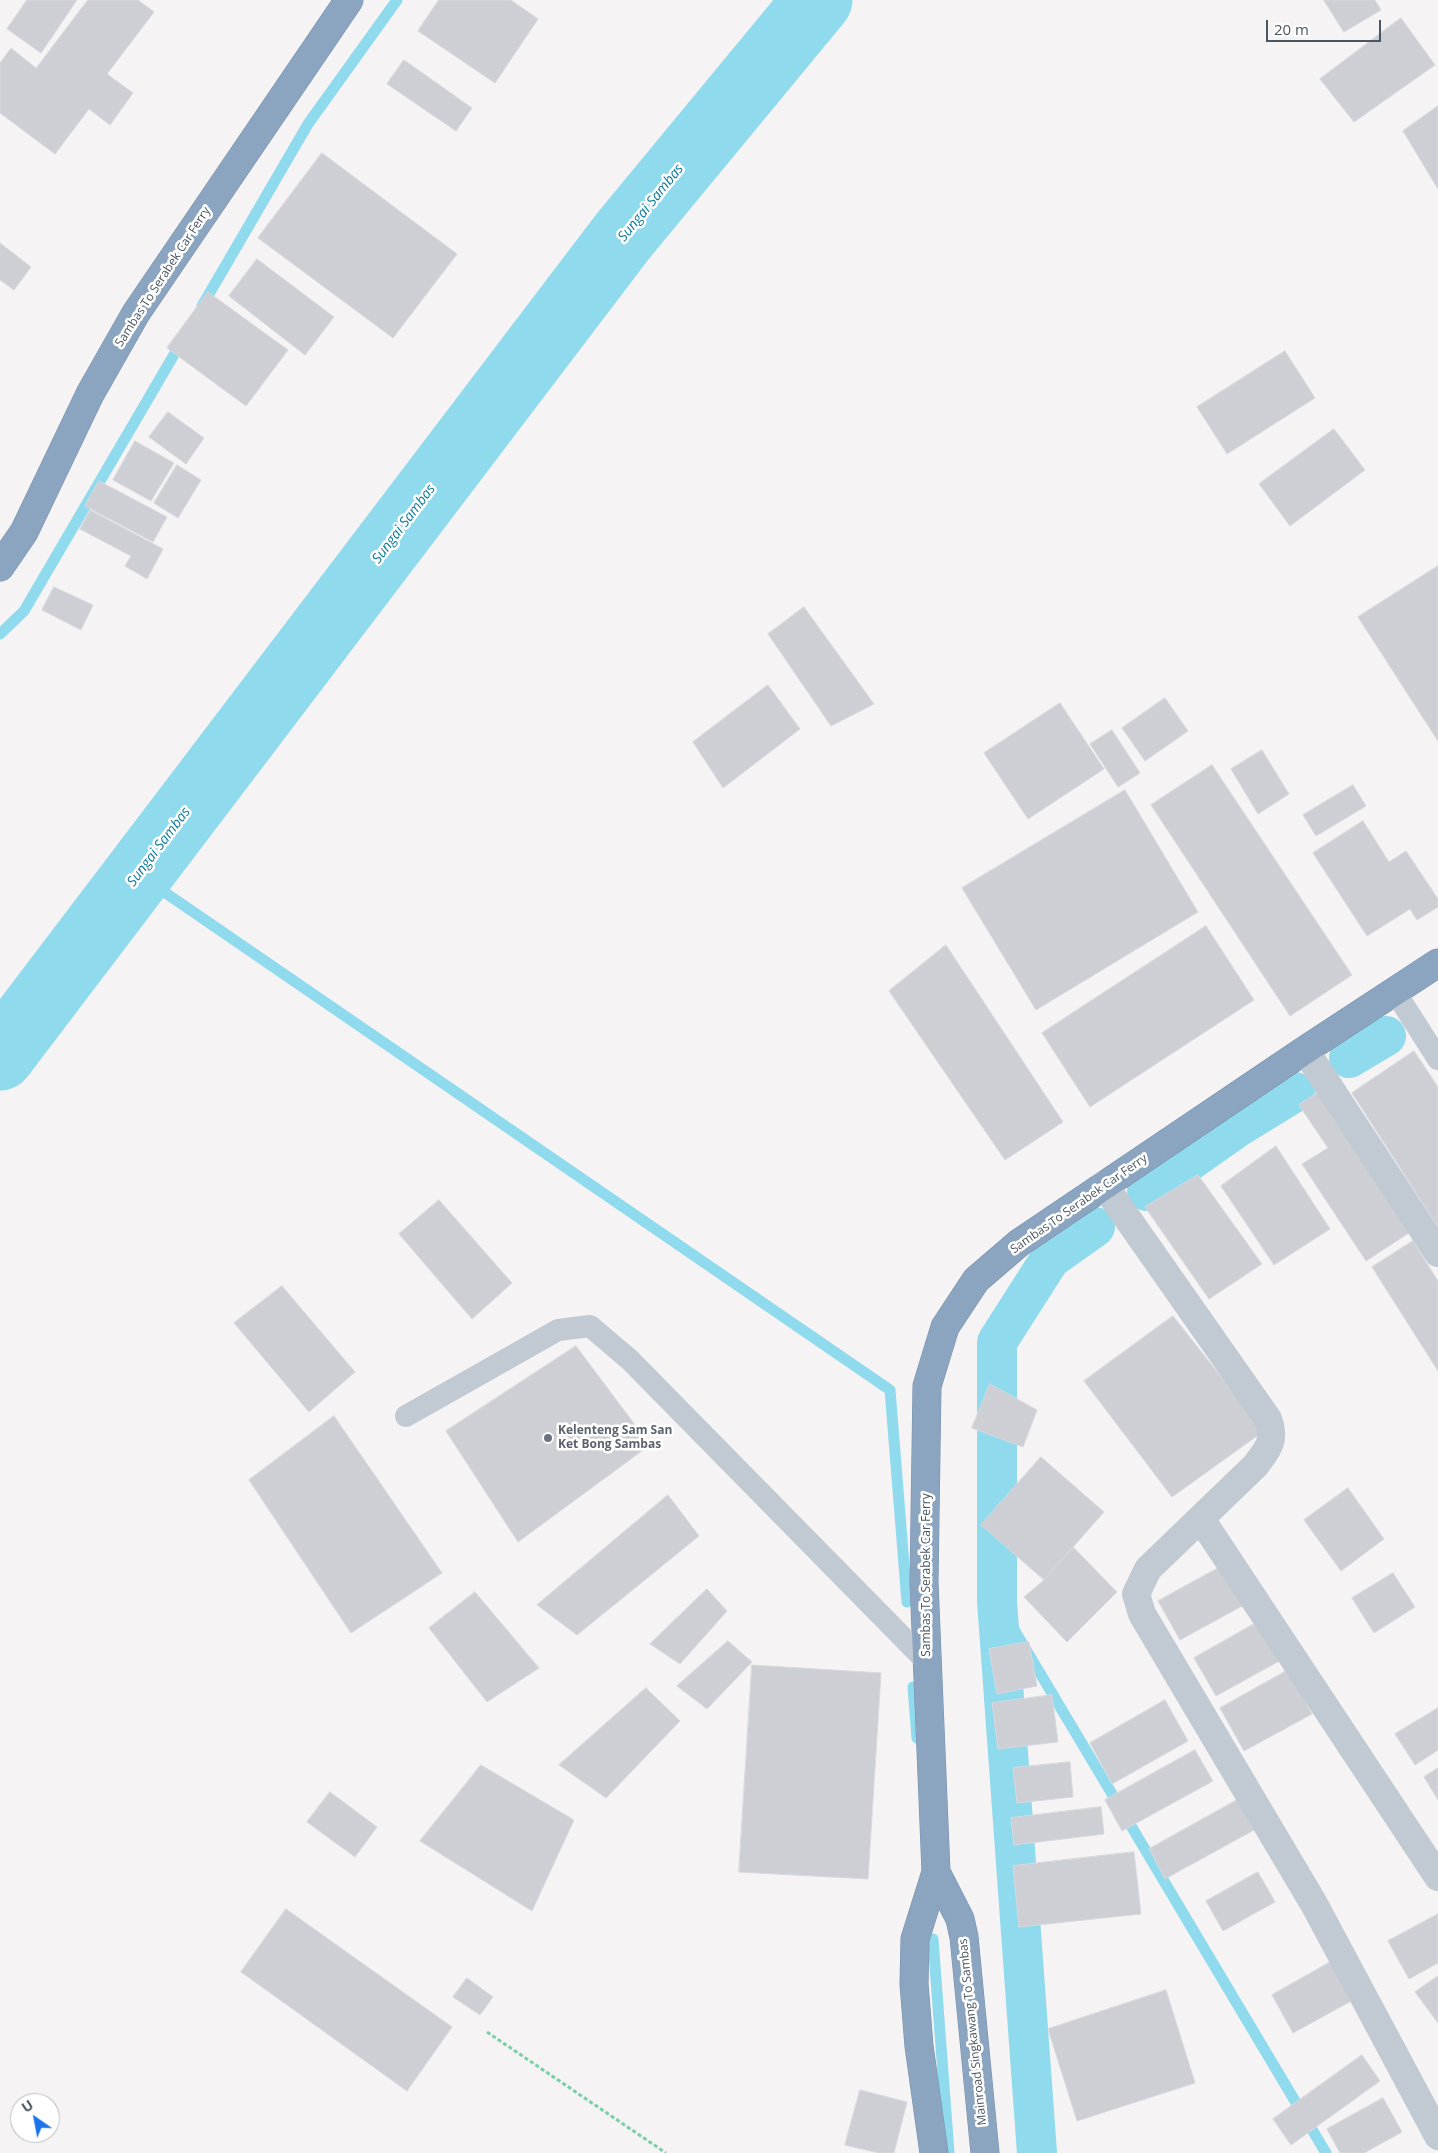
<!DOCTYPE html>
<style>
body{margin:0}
#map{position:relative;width:1438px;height:2153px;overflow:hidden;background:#f5f3f3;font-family:"Open Sans",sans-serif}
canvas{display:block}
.north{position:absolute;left:10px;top:2093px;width:50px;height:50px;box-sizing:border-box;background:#fff;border:1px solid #b7bbc0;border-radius:50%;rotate:327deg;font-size:14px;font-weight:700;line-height:20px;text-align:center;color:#4a5661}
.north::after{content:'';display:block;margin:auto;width:18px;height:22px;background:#1a73e8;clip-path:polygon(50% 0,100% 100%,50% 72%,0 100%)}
.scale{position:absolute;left:1266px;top:20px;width:115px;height:22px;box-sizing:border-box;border:2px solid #4a5661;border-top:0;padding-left:6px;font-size:15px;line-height:18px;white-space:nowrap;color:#4a5661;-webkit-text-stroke:4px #fff;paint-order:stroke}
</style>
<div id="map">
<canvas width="1438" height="2153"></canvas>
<div class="north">U</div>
<div class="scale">20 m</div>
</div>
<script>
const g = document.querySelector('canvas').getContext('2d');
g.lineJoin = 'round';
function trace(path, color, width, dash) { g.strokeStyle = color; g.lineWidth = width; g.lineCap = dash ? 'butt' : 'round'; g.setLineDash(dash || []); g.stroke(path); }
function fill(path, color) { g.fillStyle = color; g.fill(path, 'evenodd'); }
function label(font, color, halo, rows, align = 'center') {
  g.font = font + ' "Open Sans",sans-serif'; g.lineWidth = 5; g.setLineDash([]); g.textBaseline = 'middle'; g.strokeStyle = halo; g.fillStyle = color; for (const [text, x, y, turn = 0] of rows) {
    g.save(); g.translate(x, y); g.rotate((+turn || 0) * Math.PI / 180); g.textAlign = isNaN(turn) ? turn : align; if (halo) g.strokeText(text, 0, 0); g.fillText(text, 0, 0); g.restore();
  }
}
trace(new Path2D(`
 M202 306 308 124 397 0
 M0 634 24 611 182 341
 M138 874 890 1390 907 1602
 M997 1601 1326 2153
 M913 1687 917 1738
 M933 1939 949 2153`), '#90daee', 11);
trace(new Path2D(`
 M1349 1058 1386 1036
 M1147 1191 1238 1127 1295 1092
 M1037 2153 997 1601V1342L1050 1259 1095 1227`), '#90daee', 40);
trace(new Path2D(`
 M0 1056 623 236 818 0`), '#90daee', 69);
const building = new Path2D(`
 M27 0H77L41 53 7 29Z
 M88 0H138L154 12 107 74 133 93 110 125 89 109 55 154 0 113V63L11 48 36 68Z
 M439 0H511L538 19 495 83 418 31Z
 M1324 0H1375L1381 10 1344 32Z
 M1401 18 1435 65 1354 122 1320 79Z
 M404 60 472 108 456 131 387 84Z
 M1438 106V189L1403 131Z
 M322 153 457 254 393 338 258 238Z
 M0 243 31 267 14 290 0 280Z
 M257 259 334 317 305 355 229 296Z
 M208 292 288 350 246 406 167 348Z
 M1285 351 1315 398 1227 454 1197 407Z
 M168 412 204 438 186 464 149 437Z
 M1334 429 1365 470 1290 526 1259 484Z
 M135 441 174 463 151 501 113 480Z
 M177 465 201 480 178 518 154 503Z
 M99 481 167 517 153 542 85 506Z
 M90 510 163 549 147 579 125 566 131 556 80 529Z
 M1438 566V741L1358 617Z
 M54 587 93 605 81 630 42 610Z
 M804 607 874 704 831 726 768 634Z
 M768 685 800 729 723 788 693 742Z
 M1165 698 1188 731 1145 761 1122 728Z
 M1060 703 1104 769 1028 819 984 753Z
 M1112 730 1140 773 1118 787 1090 744Z
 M1262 750 1289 794 1258 814 1231 769Z
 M1212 765 1352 975 1290 1016 1151 805Z
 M1353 785 1366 806 1316 836 1303 815Z
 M1125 790 1198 912 1036 1010 962 888Z
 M1363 821 1389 862 1406 851 1438 899V907L1417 920 1410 909 1367 936 1313 853Z
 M1206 926 1254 1000 1090 1107 1042 1033Z
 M946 945 1063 1122 1005 1160 889 991Z
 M1414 1051 1438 1087V1227L1352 1093Z
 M1320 1091 1412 1231 1366 1261 1302 1164 1328 1148 1299 1105Z
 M1276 1146 1330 1229 1274 1265 1221 1186Z
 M1198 1175 1262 1264 1209 1299 1145 1207Z
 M439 1200 512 1283 472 1319 399 1234Z
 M1413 1241 1438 1281V1371L1372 1267Z
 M282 1286 355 1372 309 1412 234 1323Z
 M1173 1316 1264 1431 1172 1497 1084 1381Z
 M576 1346 650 1445 518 1542 446 1431Z
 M990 1384 1037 1410 1023 1447 972 1428Z
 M334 1416 442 1573 351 1633 249 1480Z
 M1041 1457 1104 1512 1044 1580 981 1525Z
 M1348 1488 1384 1539 1341 1571 1304 1520Z
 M668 1495 699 1536 577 1635 537 1605Z
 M1073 1547 1117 1592 1067 1642 1024 1597 1044 1580Z
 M1222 1566 1244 1605 1180 1640 1158 1601Z
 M1393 1573 1415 1607 1374 1633 1352 1598Z
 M707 1589 727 1611 680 1664 650 1644Z
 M475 1592 539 1668 487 1702 429 1628Z
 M1261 1620 1283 1659 1216 1696 1194 1658Z
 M728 1641 752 1662 707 1709 677 1686Z
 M1029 1642 1037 1686 997 1694 989 1649Z
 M752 1665 881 1673 868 1879 739 1872Z
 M1288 1670 1312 1714 1244 1751 1220 1708Z
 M646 1688 680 1721 606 1798 559 1765Z
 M1052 1695 1058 1742 998 1749 992 1703Z
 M1165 1700 1188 1741 1112 1784 1090 1743Z
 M1438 1708V1750L1415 1765 1395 1734Z
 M1195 1750 1213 1781 1122 1831 1105 1800Z
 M1070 1762 1073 1797 1017 1803 1013 1768Z
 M481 1765 574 1820 532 1911 420 1841Z
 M1438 1768V1800L1424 1777Z
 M330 1792 377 1827 355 1857 307 1822Z
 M1237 1800 1254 1830 1165 1879 1149 1849Z
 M1101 1807 1104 1834 1014 1845 1011 1818Z
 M1134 1852 1141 1914 1019 1927 1013 1866Z
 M1258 1872 1275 1902 1223 1931 1206 1901Z
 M286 1909 452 2027 407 2091 241 1972Z
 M1438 1914V1963L1409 1979 1388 1941Z
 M1334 1960 1355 1999 1293 2033 1272 1995Z
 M1438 1976V2023L1415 1992Z
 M467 1978 493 1997 480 2015 453 1997Z
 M1166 1990 1195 2083 1077 2121 1048 2029Z
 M1362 2055 1380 2081 1291 2145 1273 2119Z
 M860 2090 907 2102 894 2153H879L845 2145Z
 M1383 2098 1402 2132 1364 2153H1340L1327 2129Z`);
fill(building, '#cdcfd5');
trace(building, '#d7d9de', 1);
const highway = new Path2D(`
 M0 567 24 532 90 394 136 313 349 0
 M936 1872 960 1919 964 1937 985 2153
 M934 2153 919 2046 914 1984 915 1939 936 1872 924 1582 927 1386 945 1327 976 1280 1019 1243 1305 1050 1438 963`);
trace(highway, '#7690ad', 29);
trace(new Path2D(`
 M487 2032 666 2153`), '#7ad0a6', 3, [4, 2.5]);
trace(new Path2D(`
 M1394 990 1438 1059
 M406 1416 558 1330 590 1326 630 1360 927 1662`), '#c1cad2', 22);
trace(new Path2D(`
 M1305 1050 1438 1253
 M1104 1185 1268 1419C1276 1441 1268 1449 1255 1466L1148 1569 1136 1594 1142 1614 1314 1904 1438 2136
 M1201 1519 1438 1877`), '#c1cad2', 28);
trace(highway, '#8ba5c1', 28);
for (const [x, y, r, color] of [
 [548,1438,5,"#6b7280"]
]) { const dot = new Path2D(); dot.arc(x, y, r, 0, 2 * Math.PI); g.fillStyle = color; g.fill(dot); trace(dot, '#fff', 2); }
label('12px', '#4a5661', '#fff', [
 ["Sambas To Serabek Car Ferry",163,277,-57],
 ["Sambas To Serabek Car Ferry",1079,1204,-35],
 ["Sambas To Serabek Car Ferry",927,1575,-90],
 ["Mainroad Singkawang To Sambas",973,2032,-96]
]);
label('bold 12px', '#5b616d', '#fff', [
 ["Kelenteng Sam San",558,1431],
 ["Ket Bong Sambas",558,1445]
], 'left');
label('italic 14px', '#0c7c9b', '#fff', [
 ["Sungai Sambas",651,203,-51],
 ["Sungai Sambas",404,524,-53],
 ["Sungai Sambas",159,847,-53]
]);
</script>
